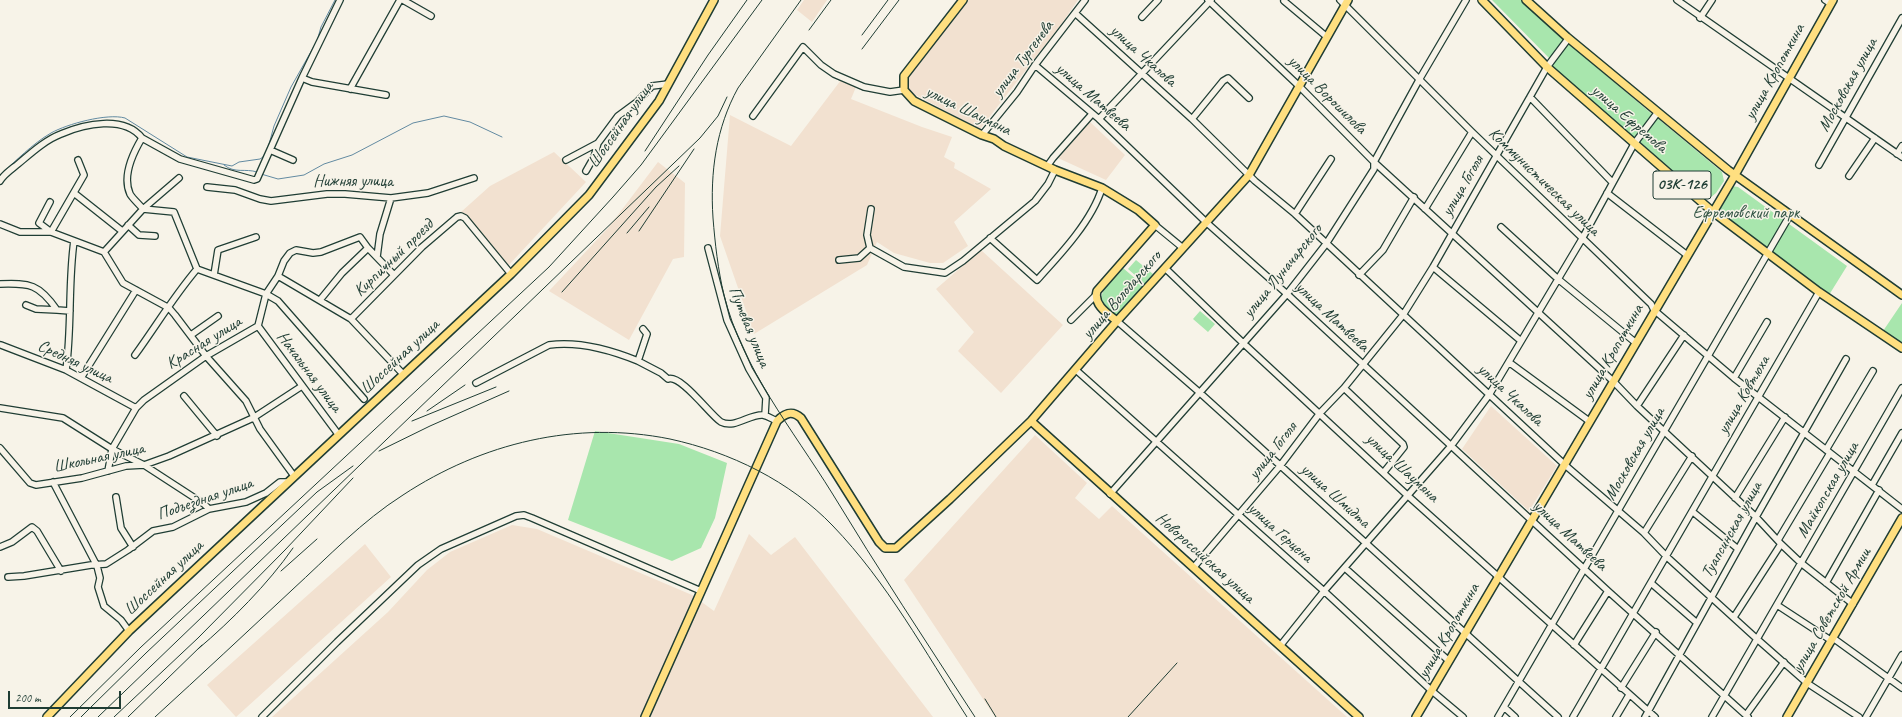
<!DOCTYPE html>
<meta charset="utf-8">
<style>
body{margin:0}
#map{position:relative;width:1902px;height:717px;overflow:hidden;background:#f7f3e8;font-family:Caveat,sans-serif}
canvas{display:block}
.scale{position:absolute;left:8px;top:691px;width:113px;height:18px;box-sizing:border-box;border:2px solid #1f3d34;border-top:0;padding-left:5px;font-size:12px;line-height:14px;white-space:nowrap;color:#1f3d34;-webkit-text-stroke:3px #f7f3e8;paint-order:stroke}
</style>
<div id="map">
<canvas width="1902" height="717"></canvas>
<div class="scale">200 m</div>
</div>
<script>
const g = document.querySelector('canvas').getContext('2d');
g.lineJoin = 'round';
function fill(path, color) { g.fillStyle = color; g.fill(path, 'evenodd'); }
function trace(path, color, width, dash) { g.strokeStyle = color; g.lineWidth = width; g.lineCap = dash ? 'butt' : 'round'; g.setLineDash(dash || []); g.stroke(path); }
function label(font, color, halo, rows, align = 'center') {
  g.font = font + ' Caveat,sans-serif'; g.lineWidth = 3; g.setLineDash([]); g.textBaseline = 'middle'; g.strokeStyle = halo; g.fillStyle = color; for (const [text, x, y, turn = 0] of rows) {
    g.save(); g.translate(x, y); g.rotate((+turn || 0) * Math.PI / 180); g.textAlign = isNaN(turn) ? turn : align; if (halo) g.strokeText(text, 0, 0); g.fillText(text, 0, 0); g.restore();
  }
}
fill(new Path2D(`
 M804 0H827L812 22 797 10Z
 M965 0H1078L1058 29 980 129 908 91 904 84Z
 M841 80 856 87 851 99 922 127 952 137 944 157 955 163 954 168 991 189 954 222 968 246 943 263H930L894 253 877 242 867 265 754 334 720 236 730 115 791 146Z
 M1089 121 1125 155 1106 180 1058 158Z
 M554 152 586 182 507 267 461 212 490 186Z
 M658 162 685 183 684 257 673 259 629 340 549 291 608 228Z
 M981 250 1063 325 1001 393 958 351 974 332 936 289Z
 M1491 406 1557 466 1529 511 1462 449Z
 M1035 435 1087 483 1075 498 1099 519 1112 506 1347 717H995L904 580Z
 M512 525 537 529 692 595 714 611 749 534 771 555 795 537 933 717H272L388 612 427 570 450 552Z
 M365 544 391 577 236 717 207 685Z`), '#f2e1d0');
fill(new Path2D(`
 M1492 0H1523L1565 38 1550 59Z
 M1567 42 1653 115 1634 138 1551 65Z
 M1656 117 1722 172 1724 181 1716 193 1710 198H1702L1638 140Z
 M1732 186 1738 187 1847 266 1829 295 1721 218V205Z
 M1136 260 1153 274 1145 284 1128 269Z
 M1123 268 1144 286 1116 317C1113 314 1107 311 1104 307 1094 293 1115 277 1123 268Z
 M1902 303V343L1883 331Z
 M1200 311 1215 324 1208 332 1193 319Z
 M595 431 679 444 727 463 715 518 701 548 672 561 568 520Z`), '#a8e6ad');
trace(new Path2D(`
 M224 165C235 174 245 168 257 172
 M261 174 278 179 304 175 324 164 352 155 413 123 444 116 470 122 502 137
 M0 175C16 161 32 144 51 133 67 124 107 113 125 118L187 157 232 166 239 162 260 159 263 157 268 148 274 126 291 87 317 41 321 27 335 0`), '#628aa1', 1);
const minor = new Path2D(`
 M403 0 431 16
 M1208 0 1300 87 1374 162 1613 381 1637 406 1756 517 1781 544 1801 563 1853 604
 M1340 0 1472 132 1651 304 1654 310 1734 378 1902 509
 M1677 0 1902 157
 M1825 0 1831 4
 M1284 1 1327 37
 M1075 13 1192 119 1255 181 1295 214 1565 465 1644 533 1667 557 1757 639 1807 683 1859 717
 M1142 17 1158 0
 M1700 18 1712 0
 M1035 65 1099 119 1207 223 1287 294 1608 591 1748 717
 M302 78 312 82 386 95
 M350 89 400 0
 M1530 97 1612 182
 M753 116 803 47 821 65 834 74 864 87 890 92 904 90
 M1099 119 1211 0
 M1192 119 1223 81 1228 78 1249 98
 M982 135 1017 92 1035 65 1085 0
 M142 138C133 153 122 176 130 194 133 199 139 204 143 209L174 212 197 269 266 294 278 301 364 399
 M270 150 293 160
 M1897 154 1902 146
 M566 160 598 143
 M1048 165 1053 158 1092 114
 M1819 165 1902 18
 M586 171 594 157 598 143 618 116 637 102 652 86 668 84
 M1849 176 1875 138
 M0 181C4 174 12 169 18 164 30 154 45 140 61 134 84 124 124 115 142 138L180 159 254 180 257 179 302 78 340 0
 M207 187 235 190 260 199 271 201 327 194H345L391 198 428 193 474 178
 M74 193 122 231
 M1607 193 1687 255
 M50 202 39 223 51 232 84 175 78 160
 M871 209 867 235 870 248 904 267 945 273 963 261 1035 201 1048 184 1055 170
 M1425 209 1472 132
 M1295 214 1331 159
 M0 224 20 232H51L104 252 123 283 169 308 175 315 206 356 246 401 260 429 294 476
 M128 225 139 235 155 236
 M1155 225 1183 248
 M1501 227 1558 279 1636 343
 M990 238 1037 280C1060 255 1092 221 1102 188
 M708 248 727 320 749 369 766 398 765 415
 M104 252 143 209 179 178
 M377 257 380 234 391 198
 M839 260 859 258 870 248
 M1433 267 1521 341
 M1165 268 1242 342 1407 495 1655 717
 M214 275 218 250 256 237
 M1359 275 1383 250 1414 197
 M278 276 351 319 403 374
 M0 284C30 283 39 284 57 310L70 311
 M320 300 342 273 368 248
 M26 305 36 309 57 310
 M351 319 422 247 457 217 461 216 465 218 511 274
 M1071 320 1096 295
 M1117 321 1199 392 1558 717
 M258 326 338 434
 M643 329 647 334 638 361 661 373 668 379C681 374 710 415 721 422 735 429 749 414 763 415 768 416 772 419 777 421
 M191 335 218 316
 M1 345 66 370 136 408
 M135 355C156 326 174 296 197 269
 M1510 363 1589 421
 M66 370C72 327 68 283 74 241
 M1076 370 1324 591 1432 691 1463 717
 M81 378 136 290
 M1734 378 1767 322
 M476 383 549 345C578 341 611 350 638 361
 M1344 388 1403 444 1404 447 1384 472
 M184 396 217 436
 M1637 406 1684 335
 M0 408 63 418 112 449 144 465 204 504 209 509
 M0 448 30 483 36 485 82 478 126 466 144 465 169 456 253 418 302 386
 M1826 450 1873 371
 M108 471 112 449 136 408 144 400 206 356 258 326 266 294 278 276 284 261 290 253 296 250 313 253 321 252 360 237 368 248 394 275
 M53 482 97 566 100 578 98 587 104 606 121 620 129 631
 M1872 485 1902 433
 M1110 494 1287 294 1326 244 1374 169V162L1419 80 1466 0
 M116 497 121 528 133 547
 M1735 498 1785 417
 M1693 512 1738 549
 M1644 533 1692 456
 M1778 540 1830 453
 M0 547 12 542 32 527 37 531 61 571
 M1194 567 1280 466 1320 413 1344 388 1403 315 1433 267 1547 67 1568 39
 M1345 568 1449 661
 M8 577 24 576 91 565 106 564 128 550 153 531 173 527 209 509 246 502 266 493 280 482H288
 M1651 583 1697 623
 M1826 583 1879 490
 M1777 605 1832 641
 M1734 617 1781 544
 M1833 638 1902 688
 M1574 645 1608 591
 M1280 646 1324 591 1451 446 1489 395 1582 239 1634 144 1658 112
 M1621 688 1656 632
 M1504 707 1515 717
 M1746 715 1784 662
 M262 717 337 642 418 565 441 549 516 516 524 515 532 518 701 591
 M1498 717 1790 215
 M1573 717 1819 292
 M1616 717 1629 695
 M1645 717 1756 517 1846 359
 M1712 717 1902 388
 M1866 717 1902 655`);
const major = new Path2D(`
 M963 0 904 76V90L914 101 982 135 994 139 1004 146 1055 170 1102 188 1138 210 1155 225 1097 291C1093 305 1108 314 1117 321
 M1482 0 1547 67 1713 212 1819 292 1902 348
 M1526 0 1567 37 1728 170 1902 295
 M1031 421 1359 717
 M47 717 129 631 511 274 589 195 659 101 714 0
 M645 717 777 421C785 413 792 410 801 418L879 542 885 548H896L950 499 1031 421 1117 321 1249 175 1348 0
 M1416 717 1735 175 1833 0
 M1787 717 1902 518`);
trace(minor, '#1f3d34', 8);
trace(major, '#1f3d34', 10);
trace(minor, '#f7f3e8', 5.5);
trace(major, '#ffdf80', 7);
trace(new Path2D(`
 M801 0 738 88C716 128 710 172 713 218 715 243 718 270 724 295 742 368 793 430 832 493 878 569 927 643 975 717
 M809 30 831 0
 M862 35 888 0
 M862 49 899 0
 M645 151 708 55 747 0
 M639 231 694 149
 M627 233 649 207
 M562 292 656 187 679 166
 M427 411 465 385
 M412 421 496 387
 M379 451 430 426 509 391
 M281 571 317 539
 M198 649C231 621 268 584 293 548
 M985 699 996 717
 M89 709 146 653 317 492 353 466
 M70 717 141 647 549 267 613 197 641 165 762 0
 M81 717 92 706
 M98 717 700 138 718 116 727 97
 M114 717 198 638 285 550 353 478
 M128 717 202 645
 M155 717C201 675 247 632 292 590 328 557 362 521 403 495 482 443 576 420 670 439 730 452 790 481 833 526 887 582 925 652 967 717
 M1128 717 1177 663`), '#1f3d34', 1);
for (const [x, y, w] of [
 [1682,185,58]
]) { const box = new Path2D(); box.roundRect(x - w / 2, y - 14, w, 28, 3); g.fillStyle = '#f7f3e8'; g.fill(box); trace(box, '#1f3d34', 1); }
label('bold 16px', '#1f3d34', null, [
 ["03К-126",1682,185]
]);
label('17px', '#1f3d34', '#f7f3e8', [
 ["улица Чкалова",1143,56,42],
 ["улица Тургенева",1023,59,-53],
 ["улица Кропоткина",1775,72,-61],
 ["Московская улица",1848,85,-61],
 ["улица Ворошилова",1327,95,45],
 ["улица Матвеева",1093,97,41],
 ["улица Шаумяна",968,111,26],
 ["улица Ефремова",1629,119,41],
 ["Шоссейная улица",621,125,-55],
 ["Нижняя улица",353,182],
 ["Коммунистическая улица",1544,182,44],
 ["улица Гоголя",1463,186,-60],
 ["Кирпичный проезд",394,258,-44],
 ["улица Луначарского",1283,271,-51],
 ["улица Володарского",1122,295,-49],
 ["улица Матвеева",1332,317,43],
 ["Путевая улица",749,327,68],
 ["Красная улица",204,343,-32],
 ["улица Кропоткина",1613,352,-60],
 ["Шоссейная улица",400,357,-43],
 ["Средняя улица",75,362,25],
 ["Начальная улица",309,372,53],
 ["улица Чкалова",1510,395,43],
 ["улица Ковтюха",1744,395,-60],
 ["улица Гоголя",1273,451,-52],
 ["Московская улица",1635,454,-60],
 ["Школьная улица",99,458,-12],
 ["улица Шаумяна",1402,468,43],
 ["Майкопская улица",1828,490,-60],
 ["улица Шмидта",1335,496,42],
 ["Подъездная улица",205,499,-19],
 ["Туапсинская улица",1732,530,-61],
 ["улица Герцена",1280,533,42],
 ["улица Матвеева",1570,536,43],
 ["Новороссийская улица",1205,558,42],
 ["Шоссейная улица",164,578,-43],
 ["улица Советской Армии",1832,610,-60],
 ["улица Кропоткина",1449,631,-60]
]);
label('17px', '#345646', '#f7f3e8', [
 ["Ефремовский парк",1746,214]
]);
</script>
